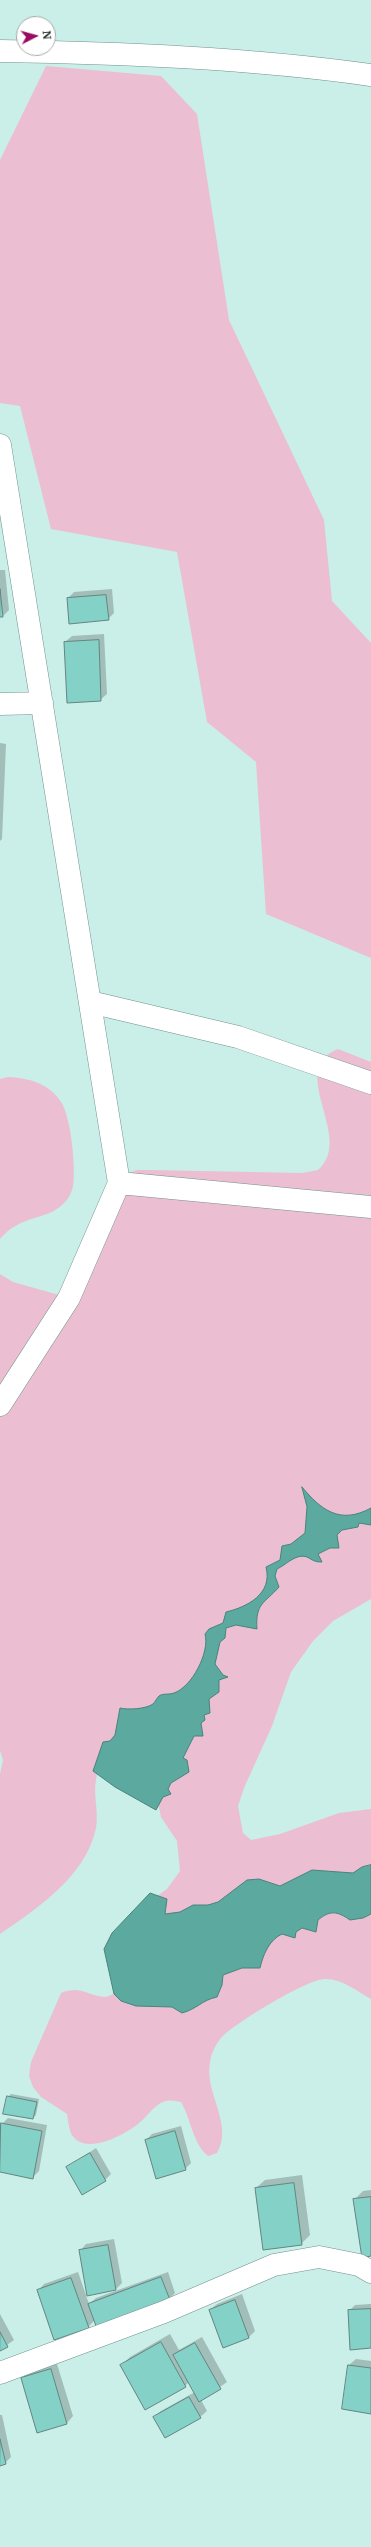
<!DOCTYPE html>
<style>
body{margin:0}
#map{position:relative;width:371px;height:2547px;overflow:hidden;background:#caeee8;font-family:Merriweather,serif}
canvas{display:block}
.north{position:absolute;left:16px;top:16px;width:40px;height:40px;box-sizing:border-box;background:#fff;border:1px solid #a5abaa;border-radius:50%;rotate:84deg;font-size:11px;font-weight:700;line-height:16px;text-align:center;color:#1f2d2b}
.north::after{content:'';display:block;margin:auto;width:14px;height:18px;background:#980d61;clip-path:polygon(50% 0,100% 100%,50% 72%,0 100%)}
</style>
<div id="map">
<canvas width="371" height="2547"></canvas>
<div class="north">N</div>
</div>
<script>
const g = document.querySelector('canvas').getContext('2d');
g.lineJoin = 'round';
function fill(path, color) { g.fillStyle = color; g.fill(path, 'evenodd'); }
function trace(path, color, width, dash) { g.strokeStyle = color; g.lineWidth = width; g.lineCap = dash ? 'butt' : 'round'; g.setLineDash(dash || []); g.stroke(path); }
fill(new Path2D(`
 M46 66 161 76 197 114 229 320 324 520 332 601 371 643V958L266 914 256 762 207 722 177 552 51 529 20 406 0 403V160Z
 M338 1049 371 1062V1599L333 1621 313 1641 291 1672 272 1726 244 1788 238 1806 243 1833 251 1840 280 1834 339 1813 371 1809V1878L164 1922 152 1900 167 1889 180 1871 177 1841 161 1817 156 1793 105 1754C102 1762 97 1771 96 1780 93 1795 99 1812 96 1828 86 1876 38 1908 0 1934V1774L3 1760 0 1751V1274L13 1282 59 1295 124 1175 137 1170H149L302 1173 318 1170C356 1138 285 1070 338 1049Z
 M8 1077C28 1078 49 1083 61 1102 71 1116 76 1169 73 1186 72 1192 68 1200 63 1204 46 1221 21 1214 0 1239V1079Z
 M371 1904V1999C357 1991 341 1978 324 1979 306 1980 235 2023 222 2037 216 2043 211 2054 210 2062 204 2093 234 2124 217 2153L208 2156C193 2144 191 2119 181 2102 175 2101 170 2099 163 2102 153 2106 147 2117 138 2124 124 2135 86 2156 72 2135 69 2130 68 2120 67 2114L41 2097 33 2087 29 2076 31 2062 61 1993C82 1985 86 1996 106 1997L268 1934 323 1908Z`), '#ecbed1');
const water = new Path2D(`
 M302 1487C321 1510 340 1525 371 1508V1525L359 1523 358 1527 342 1530 337 1535 339 1548H330L318 1554 322 1562C314 1562 313 1560 307 1557 296 1553 286 1565 277 1569L275 1576 279 1587C265 1603 255 1603 257 1629L236 1625 226 1628 225 1638 220 1642 215 1664 223 1675 228 1677 219 1680V1692L209 1699 210 1713 204 1715 205 1720 201 1723 203 1736H194L183 1758 187 1760 189 1772 171 1783 168 1789 171 1794 163 1797 156 1810 115 1787 93 1771 103 1742 110 1741 115 1735 120 1708C128 1710 146 1709 153 1704 155 1702 157 1698 159 1696 163 1693 169 1695 174 1693 192 1687 210 1652 205 1634L209 1629 223 1623 226 1612C247 1607 273 1594 266 1567L280 1560 282 1546 291 1544 305 1533 307 1507Z
 M371 1865V1914L363 1918 350 1920C337 1911 330 1910 318 1920L316 1932 302 1928 296 1932 295 1938 282 1934C269 1940 263 1955 260 1968H242L223 1975 222 1985 217 1997C202 2000 197 2009 182 2013L172 2007 136 2006 121 2001 114 1994 104 1949 112 1933 150 1893 167 1899 165 1914 180 1912 193 1905H208L218 1902 247 1880 259 1879 280 1886 312 1870 353 1873 362 1867Z`);
fill(water, '#5ba99f');
trace(water, '#49847c', 1);
fill(new Path2D(`
 M0 570H5L9 610 3 616H0Z
 M112 589 114 613 108 619 68 598 74 592Z
 M104 634 107 694 100 700 65 642 72 636Z
 M0 743 6 744 2 839 0 841Z
 M11 2094 39 2099 36 2115 33 2118 8 2097Z
 M8 2118 47 2125 39 2171 32 2178 0 2171V2135L2 2124Z
 M181 2126 191 2163 185 2169 146 2140 152 2134Z
 M96 2148 111 2174 105 2180 68 2167Z
 M302 2175 310 2235 301 2244 256 2188 265 2180Z
 M371 2190V2255L354 2200 363 2191Z
 M114 2239 122 2283 115 2290 80 2251 86 2244Z
 M78 2272 89 2304 96 2298 168 2272 175 2293 169 2299 95 2320 88 2327 38 2291 44 2284Z
 M242 2294 255 2331 249 2337 224 2346 210 2310 217 2304Z
 M371 2304V2347L349 2311 355 2305Z
 M0 2314 14 2340 0 2350Z
 M170 2334 179 2350 202 2337 227 2382 201 2400 207 2411 200 2417H154L161 2411 195 2392 189 2382 185 2386 121 2366 130 2357Z
 M356 2359 371 2361V2413L349 2365Z
 M57 2364 73 2416 67 2423 38 2432 22 2378 28 2372Z
 M0 2415H2L11 2457 5 2463 0 2465Z`), '#0003');
const building = new Path2D(`
 M0 589 3 617H0Z
 M106 595 109 620 69 624 67 598Z
 M99 640 101 701 67 703 64 642Z
 M7 2096 37 2102 33 2119 3 2114Z
 M1 2123 42 2131 33 2179 0 2172Z
 M175 2131 186 2170 156 2179 145 2140Z
 M90 2153 106 2181 82 2195 66 2167Z
 M294 2183 302 2245 263 2250 255 2188Z
 M371 2197V2256L362 2258 353 2199Z
 M108 2245 116 2290 87 2296 79 2250Z
 M161 2277 170 2300 96 2326 88 2304Z
 M71 2278 89 2328 54 2340 37 2290Z
 M235 2300 249 2338 223 2348 209 2310Z
 M371 2309V2348L350 2350 348 2310Z
 M0 2332 8 2347 0 2351Z
 M161 2342 186 2387 145 2410 120 2365Z
 M195 2343 221 2389 199 2402 173 2355Z
 M348 2365 371 2368V2414L342 2409Z
 M51 2369 67 2424 37 2433 21 2378Z
 M189 2397 201 2418 165 2438 153 2417Z
 M0 2439 6 2464 0 2466Z`);
fill(building, '#83d1c7');
trace(building, '#648580', 1);
const minor = new Path2D(`
 M0 51C124 53 248 58 371 75
 M0 445 119 1183 69 1298 0 1405
 M0 704 42 703
 M90 1002 238 1037 371 1083
 M119 1183 371 1207
 M0 2373 164 2312 274 2265 319 2257 359 2265 371 2272`);
trace(minor, '#71928d', 23);
trace(minor, '#fff', 22);
</script>
